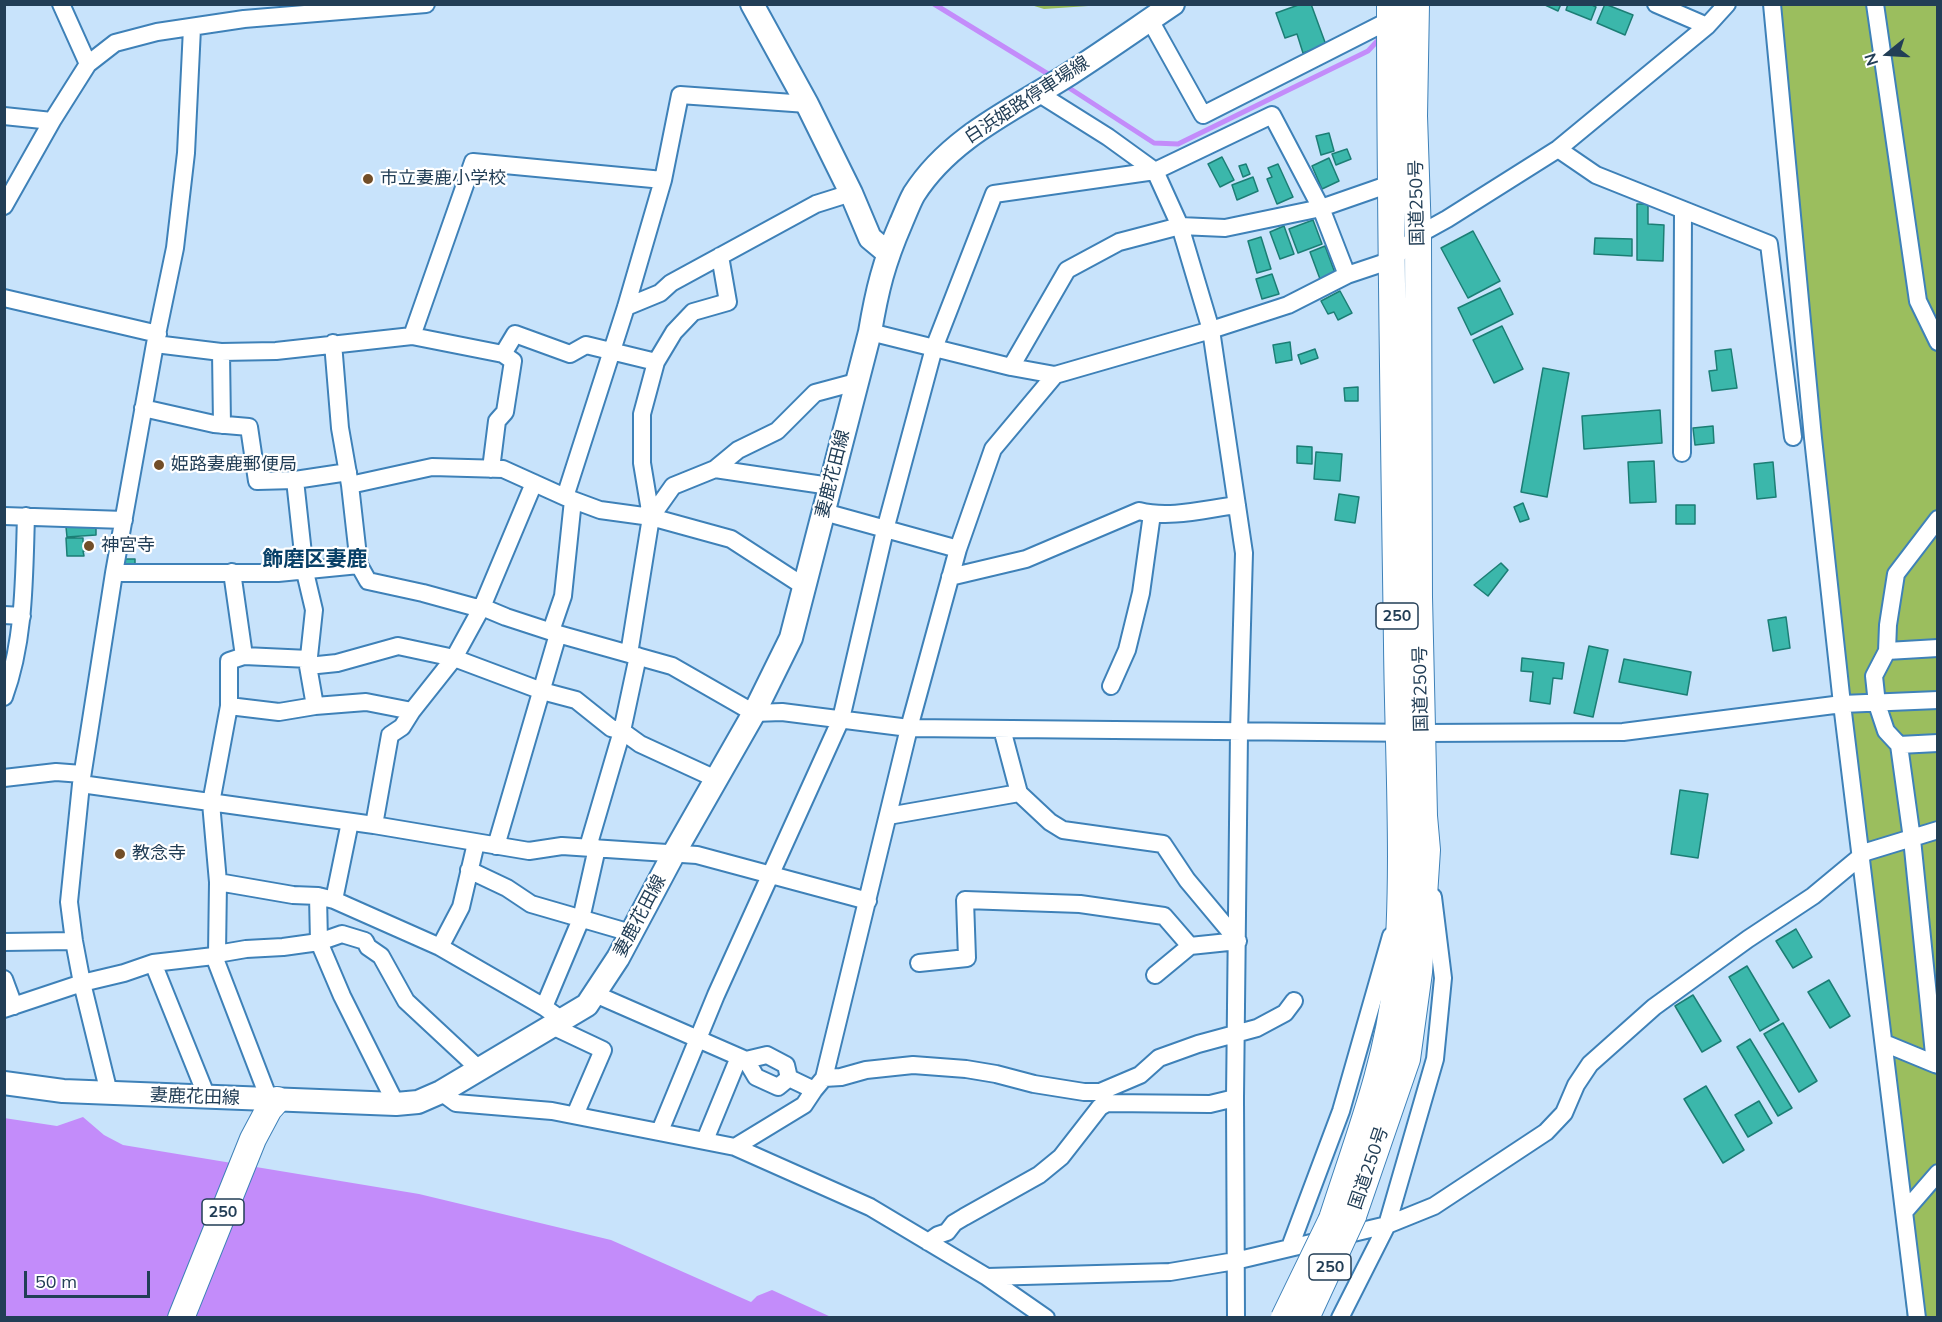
<!DOCTYPE html>
<meta charset="utf-8">
<style>
body{margin:0}
#map{position:relative;width:1942px;height:1322px;overflow:hidden;background:#c8e3fb;font-family:Mulish,sans-serif}
canvas{display:block}
.frame{position:absolute;inset:0;border:6px solid #223e56;pointer-events:none}
.north{position:absolute;left:1858px;top:24px;width:60px;height:60px;-webkit-text-stroke:4px #fff;paint-order:stroke;rotate:252deg;font-size:16px;font-weight:700;line-height:24px;text-align:center;color:#223e56}
.north::after{content:'';display:block;margin:auto;width:21px;height:27px;background:#223e56;clip-path:polygon(50% 0,100% 100%,50% 72%,0 100%)}
.scale{position:absolute;left:24px;top:1271px;width:126px;height:27px;box-sizing:border-box;border:3px solid #223e56;border-top:0;padding-left:8px;font-size:18px;line-height:21px;white-space:nowrap;color:#223e56;-webkit-text-stroke:4px #fff;paint-order:stroke}
</style>
<div id="map">
<canvas width="1942" height="1322"></canvas>
<div class="frame"></div>
<div class="north">N</div>
<div class="scale">50 m</div>
</div>
<script>
const g = document.querySelector('canvas').getContext('2d');
g.lineJoin = 'round';
function fill(path, color) { g.fillStyle = color; g.fill(path, 'evenodd'); }
function trace(path, color, width, dash) { g.strokeStyle = color; g.lineWidth = width; g.lineCap = dash ? 'butt' : 'round'; g.setLineDash(dash || []); g.stroke(path); }
function label(font, color, halo, rows, align = 'center') {
  g.font = font + ' Mulish,"Noto Sans JP",sans-serif'; g.lineWidth = 4.5; g.setLineDash([]); g.textBaseline = 'middle'; g.strokeStyle = halo; g.fillStyle = color; for (const [text, x, y, turn = 0] of rows) {
    g.save(); g.translate(x, y); g.rotate((+turn || 0) * Math.PI / 180); g.textAlign = isNaN(turn) ? turn : align; if (halo) g.strokeText(text, 0, 0); g.fillText(text, 0, 0); g.restore();
  }
}
fill(new Path2D(`
 M1031 5H1103L1044 9Z
 M1765 5H1937V1317H1907L1800 381Z`), '#9bbe5e');
fill(new Path2D(`
 M83 1117 104 1135 123 1145 419 1194 611 1240 751 1302 757 1296 772 1290 831 1317H5L4 1118 57 1126Z`), '#c38cfa');
trace(new Path2D(`
 M934 4 1053 77
 M1063 84 1154 143 1178 144 1368 51 1381 37`), '#c38cfa', 5);
const building = new Path2D(`
 M1301 4H1311L1326 45 1303 53 1297 34 1285 38 1276 13Z
 M1543 4H1561L1558 11Z
 M1568 4H1590L1596 7 1591 20 1566 10Z
 M1605 4 1633 15 1625 35 1597 23Z
 M1329 133 1334 151 1321 155 1316 136Z
 M1347 149 1351 159 1336 165 1332 154Z
 M1222 157 1234 180 1220 187 1208 164Z
 M1329 158 1339 181 1322 189 1312 166Z
 M1246 164 1250 174 1243 177 1239 166Z
 M1278 164 1293 197 1277 204 1267 179 1272 177 1268 168Z
 M1253 177 1258 191 1237 200 1232 185Z
 M1637 204H1648V224L1664 225 1663 261 1637 260Z
 M1313 220 1322 244 1298 253 1289 229Z
 M1284 226 1294 254 1280 259 1270 232Z
 M1473 231 1500 281 1468 298 1441 248Z
 M1261 237 1271 269 1257 273 1248 241Z
 M1595 238 1632 239V256L1594 254Z
 M1325 246 1335 273 1320 279 1310 252Z
 M1272 274 1279 294 1262 299 1256 279Z
 M1500 288 1513 314 1471 335 1458 308Z
 M1340 291 1352 313 1338 320 1334 312 1328 314 1321 301Z
 M1502 326 1523 369 1494 383 1473 340Z
 M1290 342 1292 360 1276 363 1273 345Z
 M1315 349 1318 358 1301 364 1298 355Z
 M1731 349 1737 388 1712 391 1709 371 1717 370 1715 351Z
 M1543 368 1569 373 1547 497 1521 492Z
 M1358 387V401H1345L1344 388Z
 M1660 410 1662 443 1584 449 1582 416Z
 M1713 426 1714 443 1695 445 1693 428Z
 M1297 446 1312 447V464L1297 463Z
 M1316 452 1342 454 1340 481 1314 479Z
 M1654 461 1656 502 1630 503 1628 462Z
 M1773 462 1776 497 1757 499 1754 464Z
 M1339 494 1359 497 1355 523 1335 520Z
 M1523 503 1529 519 1520 522 1514 507Z
 M1676 505H1695V524H1676Z
 M96 526V535L67 537 66 527Z
 M66 538H83V542H87V551H83L84 556H67Z
 M125 559H135V570L125 569Z
 M1501 563 1508 570 1488 596 1474 585Z
 M1786 617 1790 648 1773 651 1768 620Z
 M1589 646 1608 650 1593 717 1574 713Z
 M1522 658 1564 663 1562 679 1553 678 1550 704 1530 701 1533 672 1521 671Z
 M1624 659 1691 672 1687 695 1619 682Z
 M1680 790 1708 794 1698 858 1671 854Z
 M1796 929 1812 957 1793 968 1776 941Z
 M1747 966 1779 1020 1760 1031 1729 977Z
 M1829 980 1850 1016 1830 1028 1808 992Z
 M1693 995 1721 1041 1702 1052 1675 1006Z
 M1783 1023 1817 1081 1799 1092 1764 1034Z
 M1750 1039 1792 1108 1778 1116 1737 1047Z
 M1706 1086 1744 1150 1723 1163 1684 1099Z
 M1759 1101 1772 1123 1748 1137 1735 1115Z`);
fill(building, '#3bb7ab');
trace(building, '#1c7e75', 1.5);
const minor = new Path2D(`
 M61 4 88 64
 M1656 4 1707 26
 M1772 4 1813 438 1842 704 1917 1318
 M1875 4 1918 301 1938 342
 M1150 20 1203 115 1390 20
 M1038 93 1108 137 1155 171 1180 226 1211 330 1244 553 1239 732 1235 1098 1236 1318
 M4 116 52 121
 M1558 149 1596 175 1769 244 1793 437
 M4 206 52 121 88 64 115 43 157 32 244 19 426 4
 M4 298 158 334
 M626 307 660 293 671 283 816 204 851 193
 M870 332 1011 367 1055 375 1211 330 1288 305 1347 275 1392 260 1418 235 1447 219 1558 149 1707 26 1727 4
 M412 336 503 354 513 361 505 412 497 421 491 469
 M333 343 340 428 350 485 359 565 368 581 423 593 474 607H482L506 617 558 634 672 666 754 713 782 712 909 728 1422 733 1623 732 1842 704 1938 700
 M155 344 221 352 276 351 412 336 473 162 663 180
 M221 352 222 425
 M503 354 515 334 570 354 586 345 656 362
 M1011 367 1067 270 1119 242 1180 226 1225 228 1321 208 1390 184
 M143 408 214 424 249 427 257 481 295 480 348 472
 M1682 453 1683 210
 M715 469 830 486
 M295 480 305 572 314 610 308 666 315 706
 M350 485 432 467 503 469 565 497 600 510 651 517 731 539 805 587
 M565 497 626 307 663 180 680 95 807 104
 M824 512 958 549
 M4 516 124 520
 M651 517 673 486 715 469 738 450 777 431 815 393 856 382
 M1938 519 1896 574 1888 625 1887 651 1874 676 1877 704 1886 731 1899 745 1912 839 1935 1064 1938 1065
 M114 573H278L359 565
 M950 577 1026 559 1139 511C1170 519 1205 509 1237 505
 M4 615 22 616
 M551 631 563 596 573 500
 M1887 651 1938 648
 M629 654 651 517 642 463V414L656 362 674 332 693 312 728 302 720 256
 M244 656 309 659
 M308 666 337 663 398 646 454 658 542 691 576 700 611 728 622 731 640 744 716 779
 M1111 686 1127 650 1141 593 1152 514
 M4 697C25 640 24 577 26 516
 M229 706 279 712 315 706 366 702 412 711
 M1002 729 1019 793 1050 822 1063 830 1163 844 1187 880 1238 941
 M1899 745 1938 743
 M4 778 56 772 82 774
 M81 784 374 825 529 851 562 846 697 855 868 901
 M888 816 1019 793
 M374 825 390 735 402 727 412 711 454 658 482 607 534 483
 M496 846 558 634
 M588 847 622 731 638 656
 M469 870 507 888 531 904 631 933
 M218 882 293 895 318 896 334 900 440 947 544 1007 562 1020
 M318 896 319 942 342 996 396 1104
 M334 900 350 822
 M4 942 74 941
 M440 947 461 907 476 843
 M217 954 218 882 211 803 229 706V661L244 656 232 572
 M214 956 269 1099
 M153 963 207 1097
 M919 963 967 958 965 900 1080 904 1164 916 1190 946
 M1155 975 1190 946 1238 941
 M4 979 14 1006
 M595 994 746 1060 756 1077 778 1087 789 1078 814 1090
 M544 1007 581 919 597 848
 M4 1009 82 983 124 973 153 963 214 956 217 954 246 949 283 947 319 942 342 934 365 941 368 947 381 956 406 1001 479 1069
 M552 1026 603 1050 575 1115
 M1884 1043 1935 1064
 M746 1060 767 1055 786 1065 789 1078
 M824 1078 841 1077 866 1070 913 1065 966 1069 996 1074 1034 1084 1084 1092H1100L1140 1075 1159 1058 1198 1044 1257 1028 1285 1013 1294 1001
 M441 1092 456 1103 552 1111 735 1147 870 1207 987 1277 1046 1318
 M109 1093 82 983 74 941 69 902 81 784 114 573 155 344 175 248 186 153 192 28
 M660 1131 716 995 841 719 885 530 934 348 994 194 1155 171 1272 115 1321 208 1347 275
 M705 1140 739 1057
 M735 1147 804 1105 814 1090 824 1078 909 728 958 549 993 449 1055 375
 M1905 1211 1938 1173
 M928 1242 938 1235 947 1232 954 1223 964 1217 1039 1175 1061 1157 1100 1107 1107 1103 1210 1104 1235 1098
 M1290 1247 1341 1111 1391 936
 M987 1277 1170 1272 1235 1261 1387 1225 1434 1206 1546 1132 1564 1113 1576 1085 1590 1064 1654 1007 1748 939 1813 896 1866 852 1938 830
 M1340 1318 1387 1225 1435 1059 1443 978 1433 897`);
const major = new Path2D(`
 M752 4 807 104 851 193 870 238 888 253
 M4 1083 63 1091 396 1104 418 1102 441 1092 587 1005 618 958 674 853 754 713 791 638 870 332C877 290 884 262 901 223 905 214 909 203 914 194 951 136 1015 109 1071 73 1105 51 1139 27 1173 4`);
const highway = new Path2D(`
 M1353 1216 1407 1059 1419 972 1427 850 1424 816 1419 597 1418 235 1414 116 1416 4
 M1332 1219C1357 1141 1388 1063 1396 982 1406 871 1398 755 1397 644 1394 431 1390 218 1390 4
 M181 1318 253 1139 269 1109 277 1100`);
trace(minor, '#3e81b8', 20);
trace(major, '#3e81b8', 26);
trace(highway, '#3e81b8', 28);
trace(minor, '#fff', 16);
trace(major, '#fff', 22);
trace(highway, '#fff', 26);
const highwayBridge = new Path2D(`
 M1284 1318 1332 1219
 M1306 1318 1353 1216`);
trace(highwayBridge, '#3e81b8', 28, []);
trace(highwayBridge, '#fff', 26);
for (const [x, y, r, color] of [
 [368,179,6,"#724e28"],
 [159,465,6,"#724e28"],
 [89,546,6,"#724e28"],
 [120,854,6,"#724e28"]
]) { const dot = new Path2D(); dot.arc(x, y, r, 0, 2 * Math.PI); g.fillStyle = color; g.fill(dot); trace(dot, '#fff', 2); }
for (const [x, y, w] of [
 [1397,616,42],
 [223,1212,42],
 [1330,1267,42]
]) { const box = new Path2D(); box.roundRect(x - w / 2, y - 13, w, 26, 4.5); g.fillStyle = '#fff'; g.fill(box); trace(box, '#223e56', 1.5); }
label('bold 16px', '#223e56', null, [
 ["250",1397,616],
 ["250",223,1212],
 ["250",1330,1267]
]);
label('18px', '#223e56', '#fff', [
 ["白浜姫路停車場線",1027,100,-33],
 ["国道250号",1417,203,-91],
 ["妻鹿花田線",833,474,-76],
 ["国道250号",1421,689,-91],
 ["妻鹿花田線",640,916,-62],
 ["妻鹿花田線",195,1097,2],
 ["国道250号",1369,1168,-71]
]);
label('18px', '#223e56', '#fff', [
 ["市立妻鹿小学校",380,179],
 ["姫路妻鹿郵便局",171,465],
 ["神宮寺",101,546],
 ["教念寺",132,854]
], 'left');
label('bold 21px', '#084067', '#fff', [
 ["飾磨区妻鹿",315,560]
]);
</script>
